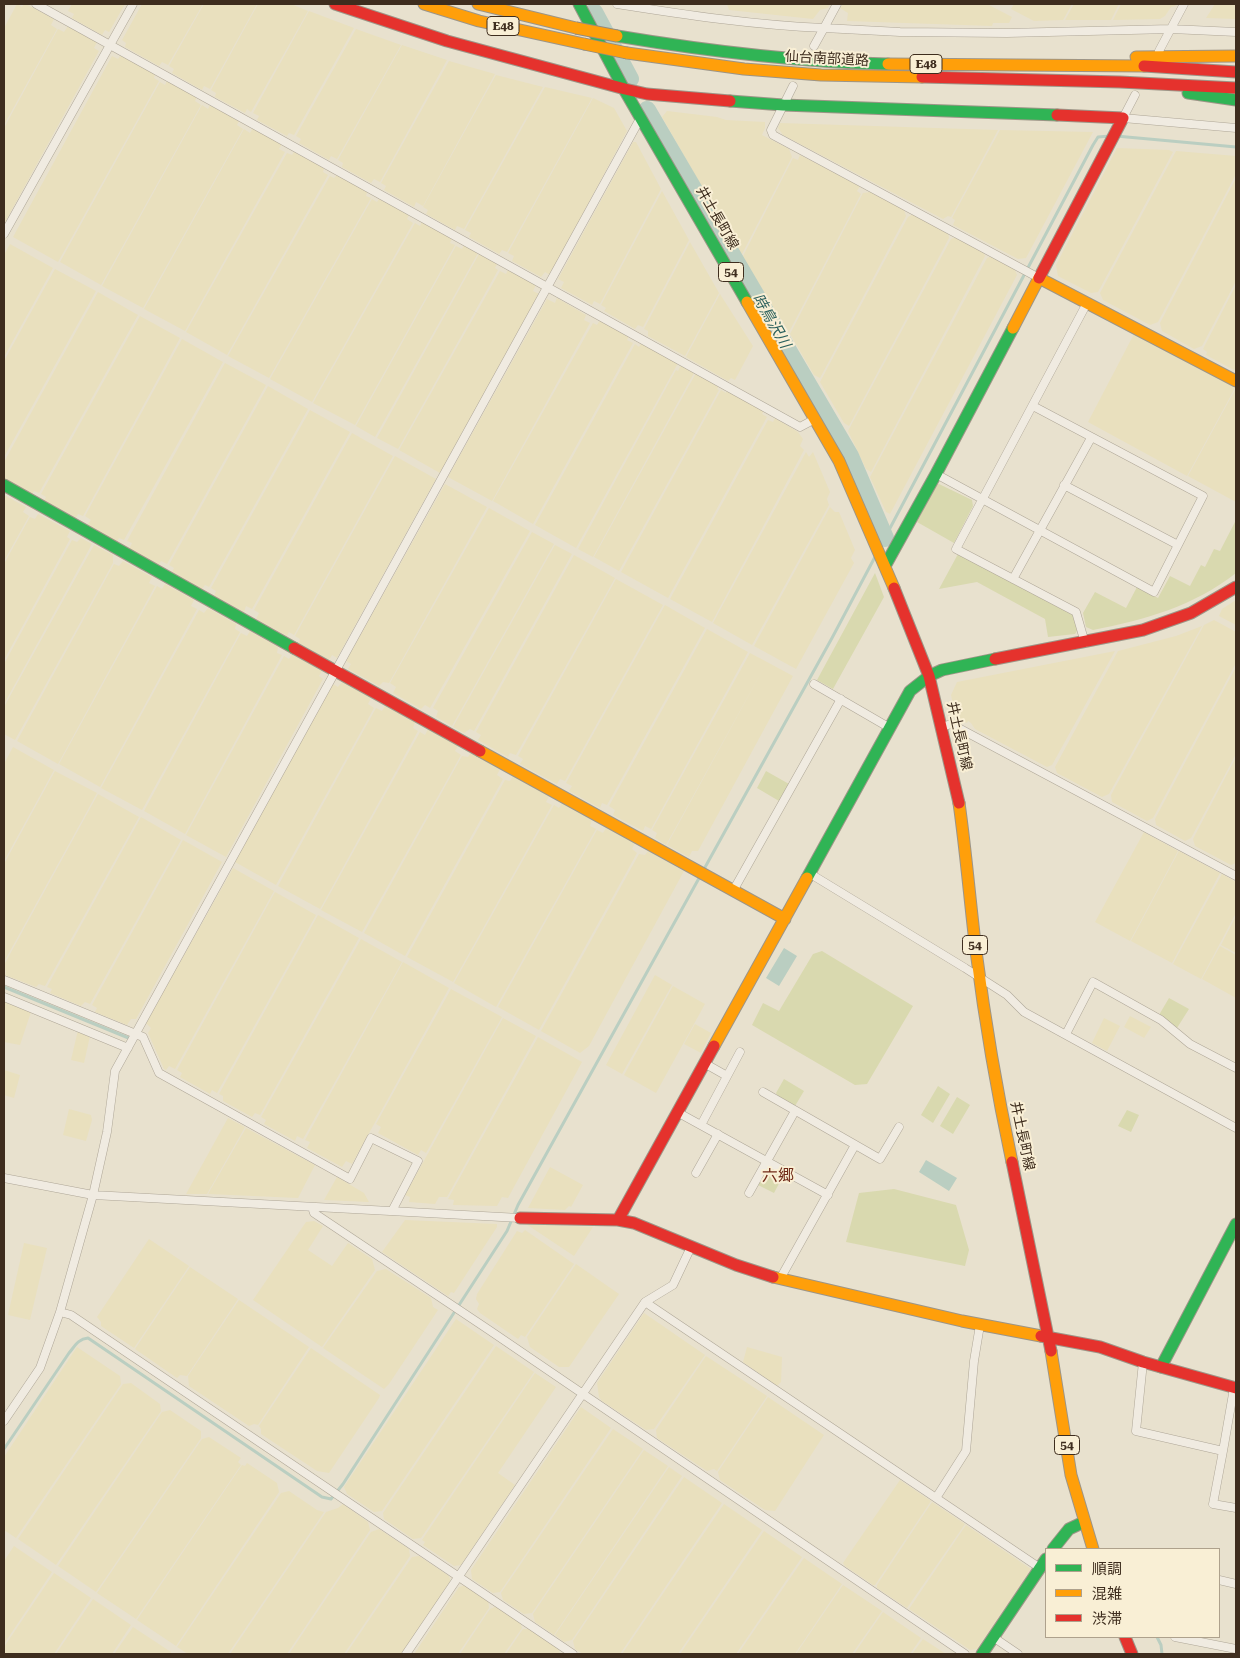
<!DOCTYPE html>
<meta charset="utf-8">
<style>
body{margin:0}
#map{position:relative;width:1240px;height:1658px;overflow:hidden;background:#e8e1ce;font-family:"Roboto Serif","Noto Sans JP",serif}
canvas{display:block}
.frame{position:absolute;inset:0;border:5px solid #3e2d1e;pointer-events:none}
.legend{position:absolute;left:1045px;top:1548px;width:175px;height:90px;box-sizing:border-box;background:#f9efd5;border:1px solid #aea18c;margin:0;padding:6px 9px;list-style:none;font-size:15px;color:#3e2d1e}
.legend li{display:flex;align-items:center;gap:10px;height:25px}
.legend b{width:25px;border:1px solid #aea18c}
</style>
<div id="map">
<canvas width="1240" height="1658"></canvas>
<div class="frame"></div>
<ul class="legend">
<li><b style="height:6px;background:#30b455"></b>順調</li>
<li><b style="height:6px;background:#ff9f0a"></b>混雑</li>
<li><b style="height:6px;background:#e5322d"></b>渋滞</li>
</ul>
</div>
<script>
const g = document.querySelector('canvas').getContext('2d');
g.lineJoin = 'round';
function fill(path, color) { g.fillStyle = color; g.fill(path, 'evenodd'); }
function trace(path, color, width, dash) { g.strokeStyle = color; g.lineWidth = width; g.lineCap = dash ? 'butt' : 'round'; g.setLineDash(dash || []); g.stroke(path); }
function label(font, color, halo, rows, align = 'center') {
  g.font = font + ' "Roboto Serif","Noto Sans JP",serif'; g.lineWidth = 4; g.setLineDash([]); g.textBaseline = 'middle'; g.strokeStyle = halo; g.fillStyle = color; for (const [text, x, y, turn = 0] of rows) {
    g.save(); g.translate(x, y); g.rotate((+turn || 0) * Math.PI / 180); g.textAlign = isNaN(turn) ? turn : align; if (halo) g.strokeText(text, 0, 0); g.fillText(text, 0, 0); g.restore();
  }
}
fill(new Path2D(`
 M17 4 22 7 24 4H26L54 19 51 25 57 29 4 125V28Z
 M72 4H125L109 32 105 30 102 35 72 18 74 14 68 11Z
 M142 4H203L168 65 162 62 159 66 125 47 126 43 122 40Z
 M204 4H257L210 89 204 86 202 90 172 73 174 69 169 66Z
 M258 4H291L308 11 251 112 247 109 245 113 215 97 216 93 211 90Z
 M727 4H830L828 8 820 10 813 19 729 10Z
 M843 4H987L1012 17 1009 23H993L992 26 847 21 848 13 840 8Z
 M1014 4H1072L1063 20 1034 21 1011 9Z
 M1074 4H1119L1111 20H1065Z
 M1121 4H1176L1175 6 1171 7 1165 16 1160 19 1113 20Z
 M1215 4H1236V19L1206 18Z
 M309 11 354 28 294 135 289 133 287 136 257 120 259 116 253 113Z
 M68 26 97 42 94 48 99 51 4 224V128L58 29 64 32Z
 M356 29 401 45 337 159 331 156 329 160 299 143 301 139 296 136Z
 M402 45 447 60 380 182 374 179 371 183 342 167 343 163 338 160Z
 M121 55 155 74 154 78 159 81 58 262 13 237 112 56 118 59Z
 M449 61 495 74 423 206 416 202 414 207 384 190 386 186 381 183Z
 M496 75 543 87 464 229 457 226 455 230 426 214 428 210 423 207Z
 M167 81 197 97 195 101 201 105 101 285 60 262 160 82 165 85Z
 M545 87 592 98 507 252 502 250 499 254 469 237 471 233 465 230Z
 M593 98 614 108 627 131 550 275 545 272 541 277 512 261 514 256 508 253Z
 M202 105 208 109 210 105 239 121 237 125 243 129 143 308 102 286Z
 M667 111 717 117 726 120 765 122V128L762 135 789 149 792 157 741 256 662 117Z
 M780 123 998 130 951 217 948 216 943 219 783 135 778 128Z
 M253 128 282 144 279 149 285 152 185 331 144 309 244 129 250 133Z
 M1000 130 1093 132 1026 258 1018 259 953 225 955 220 952 218Z
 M633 142H636L661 189 600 304 594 301 592 305 561 288 564 282 558 279Z
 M1117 148 1169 150 1173 152 1098 292 1091 293 1058 276 1056 265Z
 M1176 151 1236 156V174L1158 322 1150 325 1103 300 1100 293Z
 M294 152 324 168 323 172 328 175 227 355 186 332 287 153 292 155Z
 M800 155 860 186 857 191 861 194 789 332 742 258 793 158 798 160Z
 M337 175 367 192 366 196 371 198 269 378 228 356 330 176 334 178Z
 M1236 178V281L1202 346 1194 349 1162 331 1160 323Z
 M662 191 689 240 643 327 638 325 635 329 604 311 606 308 601 305Z
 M870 192 904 210 906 216 820 378 814 375 790 334 863 193Z
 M372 199 377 202 379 199 409 215 407 219 413 223 312 402 270 379Z
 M913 214 948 233 949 238 849 426 844 423 820 382 908 217Z
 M422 222 452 239 450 243 455 245 355 425 313 403 415 223 420 226Z
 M956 237 983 251 985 256 871 472 866 469 848 431 951 239Z
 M690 242 719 293 685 356 648 336V331L644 329Z
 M10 244 53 268 4 357V255Z
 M464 245 478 253 375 437 356 426 456 246 462 249Z
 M479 254 497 264 495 268 498 270 398 449 377 438Z
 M992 256 1014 268 1017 275 890 514 886 512 870 477 987 258Z
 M55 269 96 291 4 457V361Z
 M508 270 536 285 533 291 539 294 440 473 399 450 500 271 506 274Z
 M1236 285V368L1234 370 1206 355 1207 352 1203 349Z
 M98 292 138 315 39 493 34 491 32 494 4 479V462Z
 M720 294 753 346 735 380 731 378 728 381 686 357Z
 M557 298 586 315 584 320 590 323 492 501 448 477 547 299 555 303Z
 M140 316 180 338 83 516 78 514 76 518 44 501 46 497 41 494Z
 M600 320 629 336 627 340 633 343 533 524 493 501 593 323 597 325Z
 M1137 333 1234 385 1233 387 1235 388 1187 476 1088 422 1134 334Z
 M182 339 223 362 124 540 119 538 117 542 87 525 91 520 85 516Z
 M641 343 678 363 576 548 535 525 635 344 639 347Z
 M225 363 266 385 167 564 161 561 159 565 129 549 132 543 127 541Z
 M681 365 694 373 593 557 578 549 676 370 678 371Z
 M696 373 719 386 717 389 719 390 619 571 594 557Z
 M268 386 308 409 209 587 205 585 202 589 172 572 174 568 169 565Z
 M1236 388V502L1188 476Z
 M721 390 726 393 727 390 764 410 762 414 767 417 668 598 621 572Z
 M310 410 350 432 252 609 246 606 244 612 214 596 216 591 211 588Z
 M775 418 798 432 803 439 800 446 804 450 712 622 670 599 768 420 773 422Z
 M352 433 393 456 294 635 289 632 287 636 256 619 259 613 254 610Z
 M806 452 809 457 813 452 830 492 827 499 829 505 752 645 713 623Z
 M395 456 436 479 337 658 332 655 329 660 298 643 300 639 295 636Z
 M445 484 487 507 389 683 383 682 379 686 348 669 351 664 346 661Z
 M4 495 26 507 23 512 29 516 4 561Z
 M830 507 835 512H839L855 550 851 558 854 563 796 669 754 646Z
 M489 508 530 531 430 708 425 705 421 709 393 693 396 687 390 683Z
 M38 514 70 531 67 537 70 539 4 660V564L30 517 35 519Z
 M532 532 554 544 452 726 436 717 438 711 433 708Z
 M81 538 92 544 4 704V664L72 540 77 542Z
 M94 545 113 555V563L15 740 4 734V707Z
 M555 545 572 554 474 731 470 729 464 733 453 727Z
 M574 555 615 578 516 755 510 753 508 757 478 740 481 735 476 732Z
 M123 561 152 577 149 583 155 586 58 764 17 741 114 564 119 566Z
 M616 579 663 605 565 781 560 779 557 784 520 764 523 759 518 756Z
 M165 584 194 600 191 606 197 609 100 787 59 764 157 586 162 589Z
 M1236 600V625L1219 616 1222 609Z
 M665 605 705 628 607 805 602 803 600 808 569 791 572 786 566 783Z
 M208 608 236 624 235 629 240 632 142 810 101 788 199 610 204 613Z
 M1214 620 1236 632V663L1153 818 1147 821 1112 802 1111 795 1204 625Z
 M1202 626 1109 794 1102 797 1057 773 1055 767 1118 651 1176 636Z
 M707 629 748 652 651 829 645 826 643 831 613 815 615 810 609 806Z
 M250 631 278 647 277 653 282 655 185 834 144 811 241 633 247 636Z
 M1115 651 1052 765 1047 767 975 729 971 723 968 721 967 723 958 718 955 714 951 695 957 682Z
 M750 653 767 662 666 845 655 838 657 833 652 830Z
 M292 654 322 671 319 676 323 679 226 857 186 835 284 656 289 659Z
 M767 662 793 676 698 851H692L689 857 667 845Z
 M1236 667V754L1191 838 1185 841 1156 825 1155 819Z
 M342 682 371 698 368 704 374 708 276 885 235 862 333 684 338 687Z
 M385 706 415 722 413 728 418 731 320 909 278 886 376 708 382 711Z
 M428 729 458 746 455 751 461 755 362 932 321 910 420 732 425 735Z
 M13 747 54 770 4 861V764Z
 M471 753 500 769 497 775 503 779 405 956 364 933 462 756 468 757Z
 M1236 757V863L1231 865 1195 846 1193 839Z
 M55 771 97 793 4 962V864Z
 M513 776 549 796 546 802 552 805 453 982 407 957 505 780 510 781Z
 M98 794 139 817 45 986 39 984 36 987 5 975 6 971 4 969V965Z
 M562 803 592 820 590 826 596 829 496 1007 454 983 554 805 559 808Z
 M141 817 181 840 90 1004 85 1002 81 1006 50 993 52 989 47 987Z
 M606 828 635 843 632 849 637 853 539 1030 498 1007 597 830 603 833Z
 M1144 832 1178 851 1130 941 1095 922Z
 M183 840 222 862 136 1019H131L127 1025 95 1012 97 1008 92 1005Z
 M648 851 684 871 589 1046 580 1053 541 1031 639 854 645 855Z
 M1179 851 1220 873 1172 963 1131 941Z
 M233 868 274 891 175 1069 169 1066 166 1070 164 1069 148 1033 151 1028 146 1023Z
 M1222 874 1236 882V913L1201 979 1173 964Z
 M275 892 316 915 217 1093 212 1090 210 1094 180 1077 182 1073 177 1070Z
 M318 915 359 938 260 1115 255 1113 252 1117 223 1101V1096L219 1094Z
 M1236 916V953L1221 945Z
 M361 939 402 962 303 1139 297 1136 295 1141 264 1124 266 1120 261 1117Z
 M1220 946 1236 955V998L1202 979Z
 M403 962 449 988 352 1164 346 1161 342 1167 307 1148 310 1142 305 1140Z
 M655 975 672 985 622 1074 606 1065Z
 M673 986 705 1004 656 1093 624 1075Z
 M451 989 502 1017 426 1153 421 1150 418 1155 378 1133 381 1127 376 1124Z
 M4 1001 31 1012 20 1045 4 1042Z
 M1130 1016 1151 1027 1144 1038 1124 1027Z
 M503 1018 536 1036 447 1197H439L435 1204 409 1202 410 1197 405 1195Z
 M1104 1018 1120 1026 1107 1051 1092 1043Z
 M695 1024 711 1033 701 1053 684 1044Z
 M78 1030 90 1036 84 1063 71 1060Z
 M538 1037 582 1062 508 1198 502 1197 497 1206 453 1205 454 1200 448 1199Z
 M4 1070 20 1075 14 1098 4 1095Z
 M69 1109 91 1115 92 1120 86 1141 63 1135Z
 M228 1118 245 1127 207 1194H186Z
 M246 1128 315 1165 298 1198 208 1194Z
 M550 1167 583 1185 571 1207 569 1206 565 1210 528 1208Z
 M337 1177 364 1193 369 1202 324 1200Z
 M405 1220 497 1224V1227L454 1293 451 1292 448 1296 382 1252Z
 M314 1221 323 1226 308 1250 332 1266 348 1243 372 1259 375 1270 322 1347 253 1300 306 1222Z
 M526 1224 593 1227 574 1256Z
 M525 1230 574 1264 525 1337 521 1335 518 1339 480 1313 477 1309 479 1304 476 1299 477 1294 517 1231 522 1233Z
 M149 1239 189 1266 134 1348 101 1326V1322L97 1317Z
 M24 1243 47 1248 30 1320 8 1315Z
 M576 1264 619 1294 569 1367H559L530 1347 527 1337Z
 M190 1267 238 1299 187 1376 180 1375 177 1378 135 1349Z
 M386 1269 431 1298 433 1307 438 1310 389 1384 384 1389 323 1348 377 1271Z
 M239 1300 309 1347 258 1425 254 1424 249 1426 189 1386 188 1376Z
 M644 1313 705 1355 654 1429 646 1430 602 1401 599 1397 597 1383Z
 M456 1319 494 1345 382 1511 374 1512 347 1494 344 1487Z
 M496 1346 534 1372 421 1538 413 1539 384 1519 383 1513Z
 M77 1347 120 1376 121 1384 16 1538 4 1530V1457Z
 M747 1347 782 1357 781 1382 777 1386 743 1362Z
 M311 1348 380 1395 379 1398 329 1473 317 1471 261 1434V1429L259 1426Z
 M706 1356 767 1396 717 1471 714 1469 707 1471 657 1438 656 1430Z
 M535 1373 556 1387 498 1473 515 1485 461 1565 454 1566 423 1545 425 1542 422 1540Z
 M131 1383 160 1404 161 1411 56 1565 18 1539 123 1384Z
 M768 1397 824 1435 775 1511 765 1510 720 1480 718 1472Z
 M581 1407 611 1428 500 1592 493 1593 472 1579 471 1570Z
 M170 1410 201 1431V1438L96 1592 58 1566 162 1412Z
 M613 1429 643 1449 532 1613 524 1614 503 1600 501 1593Z
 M209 1437 241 1458 238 1462 241 1465 136 1619 97 1593 202 1439Z
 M644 1450 668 1466 554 1635 535 1622 533 1614Z
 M247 1463 277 1483 279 1492 176 1646 137 1620 242 1465 245 1466Z
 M669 1467 682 1476 572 1640 564 1642 555 1635Z
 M684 1477 722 1503 620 1654H583L575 1649 573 1641Z
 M900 1480 931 1501 875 1585H873L845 1566 843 1563Z
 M289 1491 317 1510 324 1512 228 1654H188L177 1647 281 1493Z
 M932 1502 965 1524 907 1608 877 1588V1585Z
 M343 1504 368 1522 370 1530 287 1654H230L326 1512 338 1508Z
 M724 1504 762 1530 678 1654H622Z
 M966 1525 1031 1569 977 1649 970 1650 909 1609Z
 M379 1529 409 1549 410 1556 344 1654H289L371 1532Z
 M764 1531 802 1557 736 1654H680Z
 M14 1546 52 1572 4 1644V1561Z
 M419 1556 449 1576 451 1583 402 1654H346L412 1557Z
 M804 1558 842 1584 795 1654H738Z
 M54 1573 91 1598 54 1654H4V1647Z
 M466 1585 488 1600 489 1608 458 1654H414L459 1587Z
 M843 1585 882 1611 852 1654H796Z
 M93 1599 131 1625 112 1654H56Z
 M497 1606 520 1622 522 1628 504 1654H460L490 1609Z
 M883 1612 921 1638 910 1654H854Z
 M133 1627 171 1652 170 1654H114Z
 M523 1629H530L559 1648 560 1654H506Z
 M923 1639 946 1654H912Z`), '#e9e0be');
fill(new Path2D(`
 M939 484 972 500 973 506 954 543 917 522 936 485Z
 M1236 520V573C1194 606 1145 620 1093 630L1086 627 1083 613 1095 592 1126 608 1137 587 1158 598 1170 576 1190 586 1201 565 1205 567 1214 549 1220 551Z
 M958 554 1073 615 1079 628 1075 634 1048 637 1045 619 977 582 939 589Z
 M875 573 884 597 833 689 817 680Z
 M766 771 789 784 779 801 757 788Z
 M822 951 913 1006 867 1084 855 1085 752 1025 763 1003 779 1011 813 954Z
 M1169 998 1189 1009 1177 1028 1159 1015Z
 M784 1079 804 1091 795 1106 779 1098 776 1093Z
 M938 1086 950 1094 933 1123 921 1115Z
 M957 1097 970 1105 953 1134 940 1126Z
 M1127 1110 1139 1115 1131 1132 1118 1126Z
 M771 1170 783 1176 774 1193 758 1185 763 1174Z
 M894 1189 956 1205 969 1250 965 1266 846 1242 859 1193Z`), '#d9d9af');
fill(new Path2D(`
 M784 948 797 956 779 986 766 978Z
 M926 1160 957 1178 949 1191 919 1172Z`), '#bacec1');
trace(new Path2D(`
 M1116 136 1236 147
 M880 547 1093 145 1098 137 1110 136
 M4 987 131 1039
 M4 1449 69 1353C75 1346 78 1339 88 1338L322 1497 331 1499 343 1484 507 1231 518 1205 832 638 876 555
 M1157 1637 1161 1645 1162 1654`), '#bacec1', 3);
trace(new Path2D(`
 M594 12 630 79
 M647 110 850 456 885 538`), '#bacec1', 18);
const street = new Path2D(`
 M36 4 800 427 815 419
 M617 4C686 15 754 25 824 28L837 4
 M814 46 824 28 900 32 1007 33 1171 29 1236 32
 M1159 51 1184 4
 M793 86 771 130 773 135 1039 278
 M1135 95 1123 118 1236 128
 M4 234 133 4
 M936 474 1154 592 1203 496 1033 406
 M1064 485 1178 545
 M1013 579 1091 438
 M1085 643 1076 612 956 549 1087 303
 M814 684 890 728
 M942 727 951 724 1236 876
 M809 873 965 968 1007 995 1024 1012 1236 1128
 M733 891 841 699
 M4 980 143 1037 159 1073 350 1179 371 1138 418 1161 392 1211
 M4 997 128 1048
 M1066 1034 1093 982 1161 1020 1190 1044 1236 1068
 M704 1063 727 1076
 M763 1092 880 1159 899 1127
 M677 1112 828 1195
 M701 1125 740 1052
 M696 1173 718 1134
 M4 1178 93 1195 520 1218
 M749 1193 795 1111
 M312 1207 314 1213 489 1330 965 1654
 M691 1247 673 1285 645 1302 1040 1568
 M780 1279 855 1145
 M60 1312 71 1315 573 1654
 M1143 1362 1136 1431 1223 1451 1234 1388
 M4 1421 40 1368 60 1312 93 1195 107 1132 115 1071 641 117
 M1223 1451 1213 1504 1236 1508
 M936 1498 966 1451 974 1361 980 1325
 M1219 1580 1236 1584
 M993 1637 1018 1654
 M1175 1637 1236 1649
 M406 1654 645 1302`);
const fast = new Path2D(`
 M579 4 625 91 747 302
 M617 36C707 51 797 62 888 64
 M1188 93 1236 100
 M730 101 783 105 1057 115
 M4 485 294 648
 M885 566 936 474 1013 328
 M807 878 910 691 929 676 942 670 995 659
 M1161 1367 1236 1224
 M1053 1549 1069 1529 1084 1522
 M982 1654 1046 1559`);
const slow = new Path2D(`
 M424 4 479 21 584 44
 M478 4 576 28
 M627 53 744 69 821 75 922 77
 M1136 57 1236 56
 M888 64 1144 66
 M747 302 839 461 894 588
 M1013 328 1039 278 1236 381
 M480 751 785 919
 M959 803C966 852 970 902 976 951 985 1022 997 1092 1012 1162
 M714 1046 807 878
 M773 1277 962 1321 1041 1336
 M1051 1351 1071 1475 1093 1549`);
const jam = new Path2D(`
 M335 4 447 41 625 89 647 94 730 101
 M1144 66 1236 72
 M922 77 1120 82 1236 88
 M1039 278 1123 118 1057 115
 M894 588 929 676 959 803
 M294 648 480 751
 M995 659 1143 630 1191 613 1236 587
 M1012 1162 1051 1351
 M520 1218 618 1220 634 1223 736 1265 773 1277
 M618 1220 714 1046
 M1041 1336 1100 1347 1143 1362 1236 1388
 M1125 1637 1132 1654`);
trace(street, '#aea697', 9);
trace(fast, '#9d9587', 13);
trace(slow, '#9d9587', 13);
trace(jam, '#9d9587', 13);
trace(street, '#f0ebe1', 8);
trace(fast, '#30b455', 11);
trace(slow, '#ff9f0a', 11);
trace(jam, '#e5322d', 11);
const slowBridge = new Path2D(`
 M576 28 617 36
 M584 44 627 53`);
trace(slowBridge, '#938b7e', 13, []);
trace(slowBridge, '#ff9f0a', 11);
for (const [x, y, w] of [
 [503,26,32],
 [926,64,32],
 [731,272,25],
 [975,945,25],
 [1067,1445,25]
]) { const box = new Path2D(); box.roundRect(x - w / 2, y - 9.5, w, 19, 4); g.fillStyle = '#f9efd5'; g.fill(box); trace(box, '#3e2d1e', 1); }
label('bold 12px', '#3e2d1e', null, [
 ["E48",503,26],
 ["E48",926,64],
 ["54",731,272],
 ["54",975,945],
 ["54",1067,1445]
]);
label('14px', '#3e2d1e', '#f9efd5', [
 ["仙台南部道路",827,59,3],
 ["井土長町線",717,218,60],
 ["井土長町線",959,736,77],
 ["井土長町線",1022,1136,78]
]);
label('italic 15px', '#2b605c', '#f9efd5', [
 ["時鳥沢川",771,321,60]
]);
label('16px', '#702a18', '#f9efd5', [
 ["六郷",778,1176]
]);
</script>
